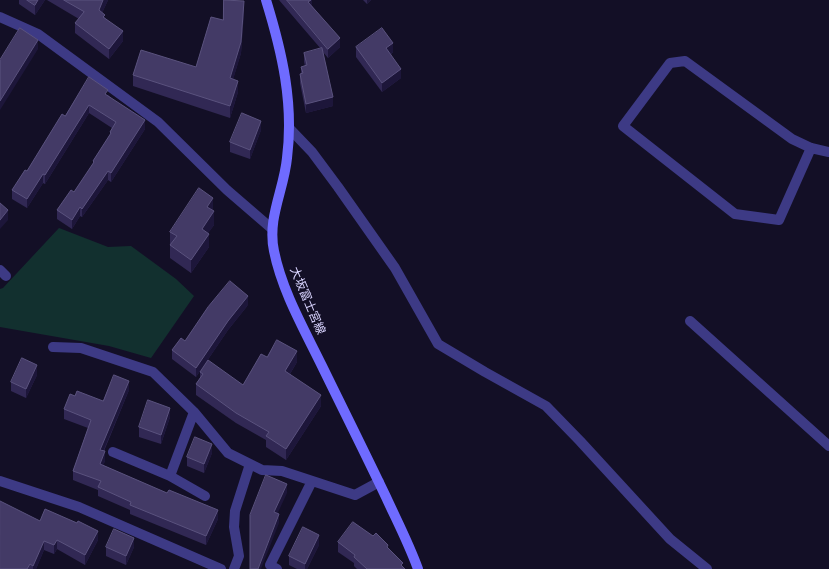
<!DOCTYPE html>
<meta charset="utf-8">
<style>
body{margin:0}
canvas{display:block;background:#130f26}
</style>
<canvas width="829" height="569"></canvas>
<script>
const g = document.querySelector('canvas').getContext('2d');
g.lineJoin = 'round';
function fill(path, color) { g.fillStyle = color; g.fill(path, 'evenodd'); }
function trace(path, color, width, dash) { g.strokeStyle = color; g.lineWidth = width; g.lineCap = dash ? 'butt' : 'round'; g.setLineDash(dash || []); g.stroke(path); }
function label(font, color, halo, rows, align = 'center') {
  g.font = font + ' "Varela Round","Noto Sans JP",sans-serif'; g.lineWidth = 3; g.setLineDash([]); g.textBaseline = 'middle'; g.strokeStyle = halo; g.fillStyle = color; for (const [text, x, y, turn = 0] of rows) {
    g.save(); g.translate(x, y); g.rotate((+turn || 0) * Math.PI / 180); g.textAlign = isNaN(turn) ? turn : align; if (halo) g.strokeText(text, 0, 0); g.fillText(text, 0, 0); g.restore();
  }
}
fill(new Path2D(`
 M59 228 108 247 131 246 176 279 194 296 151 358 109 346 0 327V289L3 288Z`), '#12302f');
trace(new Path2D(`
 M0 17 38 34 158 122 227 190 271 228
 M289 128 312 152 338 187 395 268 438 344 485 372 546 406 580 441 670 539 707 569
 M811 148 779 220 735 214 623 126 670 63 685 61 792 139 811 148 829 152
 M0 270 6 276
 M690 321 829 446
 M53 347 81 348 153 372 194 412 228 453 250 464 235 511 234 527 239 556 234 569
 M113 452 170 476 205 496
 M250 464 262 470 282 471 355 495 379 482
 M170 476 194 412
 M0 481 79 507 221 569
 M277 569 270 565 312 481`), '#3d3a85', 10);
trace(new Path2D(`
 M266 0C282 52 294 103 287 158 284 190 267 218 274 251 282 291 304 329 322 366 343 409 365 453 386 497 397 521 409 544 418 569`), '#6f6bff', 10);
fill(new Path2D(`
 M19 0H45L35 15 19 4Z
 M47 0H108L102 13 105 18 123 41 109 59 75 33V23L79 19Z
 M279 0H312V6L340 47 328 58 323 52 333 106 306 113 300 83V74H301V67L305 66 304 62V53L321 49Z
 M363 0H371L367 4Z
 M244 12 241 53 233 79 238 92 230 118 133 86V75L196 67 223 20Z
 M356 47 393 52 391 54 401 78 382 92 356 57Z
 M108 95 145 129 111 182 108 180 82 217 80 216 72 229 57 219V210L74 192 93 164V161L110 135V132L112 128 89 113 45 184 43 183 27 208 12 199V190L27 171 65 116Z
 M261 130 250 159 230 152V142Z
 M213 211 214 225 208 233 209 247 191 273 170 258V232Z
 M248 305 228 330 196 377 172 359V350L185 341Z
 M267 357 297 362 290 374 321 406 286 460 266 447V440L236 423 196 395V384L200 378V372L243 385Z
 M37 375 26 398 11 391V382Z
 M129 390 104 451 105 461 103 465 218 519 206 545 130 514V510L98 496V490L73 480V471L88 428 64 419V409L75 396 103 401Z
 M170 417 161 444 139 437V427Z
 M212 453 204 473 187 466V457Z
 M40 521 98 540 85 565 57 549 54 554 44 550 36 569H0Z
 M338 542 388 549 405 569H357L354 566V563L338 552Z
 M319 545 307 569H297L289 565V556Z
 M106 547H134L126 565 106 556Z`), '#312854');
fill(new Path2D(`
 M38 0H45L35 15V5Z
 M103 0H108L99 20V10Z
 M311 0H312V9L308 2Z
 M367 0H371L367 4Z
 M244 1V12L241 53 230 90V78Z
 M123 31V41L109 59V49Z
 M340 38V47L328 58V49Z
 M38 40V49L0 110V101Z
 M393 43V52L386 57V48Z
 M401 69V78L382 92V83Z
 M238 81V92L230 118V106Z
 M333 97V106L306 113V104Z
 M89 105V113L45 184V175Z
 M145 120V129L111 182V173Z
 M261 121V130L250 159V150Z
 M108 171V180L82 217V209Z
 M43 174V183L27 208V199Z
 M213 198V212L207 207Z
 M80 207V216L72 229V220Z
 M8 210V220L0 229V220Z
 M214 211V225L202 242V229Z
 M209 234V247L191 273V260Z
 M248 296V305L228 330 196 377V368L228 321Z
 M297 351V362L285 382V371Z
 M37 365V375L26 398V389Z
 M129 381V390L100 459V450Z
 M321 395V406L286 460V449Z
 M170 408V417L161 444V435Z
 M212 444V453L204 473V464Z
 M105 451V461L100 473V464Z
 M287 484V493L274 521V512Z
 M218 510V519L206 545V536Z
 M279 514V523L261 569H258Z
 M98 531V540L85 565V555Z
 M319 535V545L307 569H305V564Z
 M134 538V547L126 565V556Z
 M57 540V549L54 554V545Z
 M44 541V550L36 569H33V566Z`), '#1d163a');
const building = new Path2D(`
 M27 0H38L35 5Z
 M64 0H103L99 10 105 15 103 17 123 31 109 49 75 23 84 12Z
 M224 0 244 1 241 42 230 78 238 81 230 106 133 75 141 50 196 67 211 17 223 20Z
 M287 0H311L308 2 340 38 328 49Z
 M20 28 38 40 0 101V60Z
 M382 28 393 43 386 48 401 69 382 83 356 47Z
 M322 48 333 97 306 104 300 74 303 73 301 67 307 65 304 53Z
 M89 77 108 90 105 94 145 120 111 173 108 171 82 209 80 207 72 220 57 210 71 190 74 192 94 162 93 161 111 133 110 132 116 122 89 105 45 175 43 174 27 199 12 190 25 170 27 171 62 114 65 116Z
 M242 113 261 121 250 150 230 142Z
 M199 188 213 198 207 207 214 211 202 229 209 234 191 260 170 245 177 236 170 232Z
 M0 203 8 210 0 220Z
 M230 281 248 296 228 321 196 368 172 350 181 338 185 341 208 307Z
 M277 340 297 351 285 371 321 395 286 449 266 436 269 432 236 413 196 384 203 374 200 372 208 360 243 385 261 354 267 357Z
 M22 358 37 365 26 389 11 382Z
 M114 375 129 381 100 450 105 451 100 464 167 493 169 490 218 510 206 536 130 505 131 502 98 487 101 481 73 471 91 420 64 409 70 394 75 396 77 391 103 401Z
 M148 400 170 408 161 435 139 427Z
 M195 437 212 444 204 464 187 457Z
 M266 475 287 484 274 512 279 514 258 569H250V515Z
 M0 501 40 521 45 509 77 523 78 521 98 531 85 555 57 540 54 545 44 541 33 566 30 564 27 569H0Z
 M353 522 373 536 376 533 388 545 387 547 403 563 401 565 405 569H367L354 557 355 555 338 542Z
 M303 527 319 535 305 564 289 556Z
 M114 529 134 538 126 556 106 547Z`);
fill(building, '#433a66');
trace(building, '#5a527e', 1);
label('12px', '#d9d4ff', '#130f26', [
 ["大坂富士宮線",307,301,67]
]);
</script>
